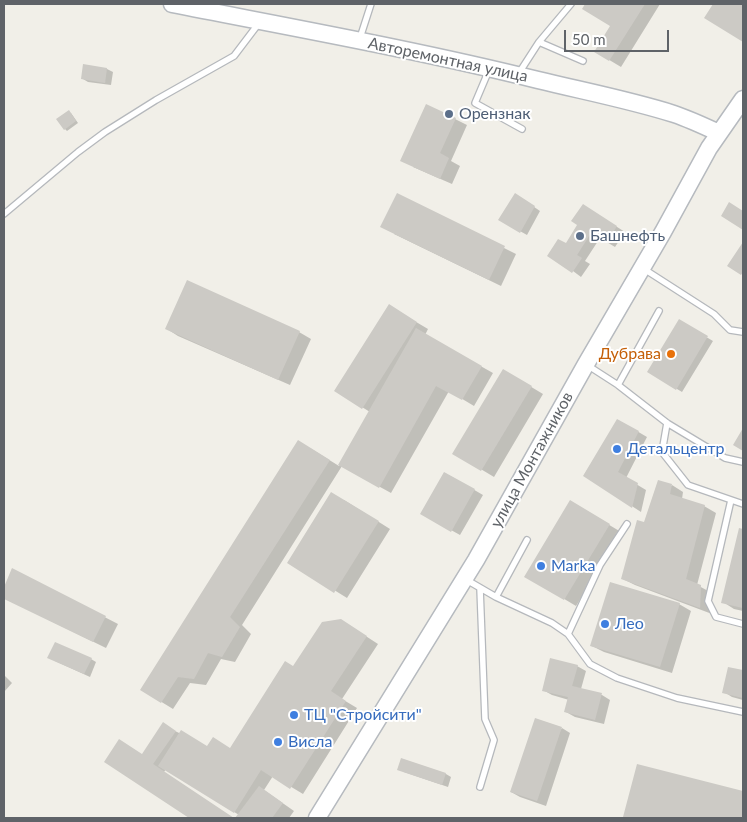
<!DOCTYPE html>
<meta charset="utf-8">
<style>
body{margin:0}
#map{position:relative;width:747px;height:822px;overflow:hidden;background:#f1efe8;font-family:Lato,sans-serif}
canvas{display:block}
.frame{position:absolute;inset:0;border:5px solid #5f6368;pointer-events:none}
.scale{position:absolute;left:564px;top:30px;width:105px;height:22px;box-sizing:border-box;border:2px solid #5f6368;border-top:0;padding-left:6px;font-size:15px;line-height:18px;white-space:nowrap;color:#5f6368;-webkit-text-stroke:4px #fff;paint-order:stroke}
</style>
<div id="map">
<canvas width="747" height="822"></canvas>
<div class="frame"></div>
<div class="scale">50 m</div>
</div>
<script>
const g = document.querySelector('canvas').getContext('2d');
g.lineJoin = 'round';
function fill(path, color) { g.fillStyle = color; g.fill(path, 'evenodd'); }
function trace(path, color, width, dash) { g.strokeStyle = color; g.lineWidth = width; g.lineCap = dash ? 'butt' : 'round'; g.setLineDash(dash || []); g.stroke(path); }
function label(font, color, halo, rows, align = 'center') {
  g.font = font + ' Lato,sans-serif'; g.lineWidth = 4; g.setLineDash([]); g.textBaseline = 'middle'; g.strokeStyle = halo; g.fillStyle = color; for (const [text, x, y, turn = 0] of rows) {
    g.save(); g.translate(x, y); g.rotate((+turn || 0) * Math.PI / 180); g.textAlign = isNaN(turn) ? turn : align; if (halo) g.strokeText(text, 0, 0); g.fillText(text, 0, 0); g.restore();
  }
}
fill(new Path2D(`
 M586 4H660L621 67 596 52 612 26 584 8Z
 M715 4H743V41L706 18Z
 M84 66 107 69 113 72 111 85 88 82 83 79Z
 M69 112 71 113 78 123 67 131 65 129Z
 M455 119 467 125 451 161 460 166 452 184 413 167Z
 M398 195 516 254 501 286 394 234Z
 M521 198 540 211 527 235 500 220Z
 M592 211 625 232 615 247 600 238 585 261 590 264 581 277 573 271 566 245Z
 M401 313 428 329 425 335 493 373 474 406 449 391 391 493 342 466 242 625 251 634 235 662 221 659 206 685 190 683 173 709 142 690 310 448 339 466 370 412 336 391Z
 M679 321 713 341 682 392 649 372Z
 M167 329 299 332 311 339 290 385 178 336Z
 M503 370 543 394 494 477 454 453Z
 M618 420 647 437 626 478 646 490 641 512 584 475Z
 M445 473 483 495 460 535 422 514Z
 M672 485 683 492 682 499 704 506 716 513 697 585 712 593V614L635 585 623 579 645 524Z
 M344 500 390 529 347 598 289 562Z
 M571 502 621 532 576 606 526 576Z
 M740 530 743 531V611L734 609 723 602Z
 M12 569 118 624 106 648 4 598V591Z
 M679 604 691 611 672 673 604 652 592 646Z
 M341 620 378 644 342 699 357 708 303 794 273 776 264 790 294 811 289 818H237L239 815 166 769 164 772 233 818H192L106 761 143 755 175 731 208 747 231 750 294 668Z
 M91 659 96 662 90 677 55 661Z
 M577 666 586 671 581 689 602 695 610 700 604 724 575 717 566 712 569 700 552 695 543 690Z
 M729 668 743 671V700L732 697 724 692Z
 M4 675 12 683 4 692Z
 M562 728 570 733 546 806 520 797 511 792Z
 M402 759 446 774 451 777 448 787 404 772Z
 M638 765 743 792V818H627Z`), '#0003');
fill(new Path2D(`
 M585 4H645L609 61 594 52 610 26 582 9Z
 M713 4H743V42L704 18Z
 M83 64 107 68 105 83 81 79Z
 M426 104 456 118 440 153 449 158 440 179 400 161Z
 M69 110 76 121 64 130 56 119Z
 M397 193 505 246 489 280 380 227Z
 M515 193 535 206 520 233 498 220Z
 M729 202 743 211V230L721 216Z
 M583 204 617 226 606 243 591 233 577 255 582 258 572 273 547 256 558 239 566 243 577 225 571 221Z
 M743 242V272L741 275 727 266Z
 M187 280 300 331 278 380 165 329Z
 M389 304 417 322 362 409 334 391Z
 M679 319 708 336 676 390 647 372Z
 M416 328 482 366 462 400 436 386 379 488 338 465Z
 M503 369 532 386 481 471 452 454Z
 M617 419 639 431 618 472 638 483 632 508 583 476Z
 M743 428V451L733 445Z
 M298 440 330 460 230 617 240 627 222 657 208 653 194 679 178 677 161 703 140 690Z
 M444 472 475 489 451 532 420 514Z
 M658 480 672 484 670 494 705 505 686 579 701 585 700 608 621 579 637 520 644 522Z
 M331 492 379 521 334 593 287 563Z
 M570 500 610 524 564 600 524 577Z
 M739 528 743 529V608L721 603Z
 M12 568 106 616 93 642 4 599V587Z
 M610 582 680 603 660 667 590 646Z
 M341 619 367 636 331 691 346 701 290 789 261 770 234 813 158 766 181 730 207 746 213 737 230 748 285 661 293 666 322 622Z
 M55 642 92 658 84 674 47 658Z
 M550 658 578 665 572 686 602 693 595 720 564 712 568 697 542 691Z
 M728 667 743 670V698L722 693Z
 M535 718 562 727 537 801 510 792Z
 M163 722 176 731 153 764 234 818H189L104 762 119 739 142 754Z
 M401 758 446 773 442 785 397 770Z
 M637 764 743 791V818H629L623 817Z
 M259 786 283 803 272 818H235Z`), '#cccac5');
const lane = new Path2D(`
 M360 38 371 4
 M539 42 571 4
 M489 70 475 103 522 129
 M519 73 539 42 583 61
 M4 214 78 152 105 132 156 100 234 56 259 23
 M644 269 714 314 730 330 743 332
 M587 365 618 385 667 423 725 458 743 462
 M618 385 659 311
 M667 423 662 452 688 485 743 504
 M731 500 708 601 716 617 743 624
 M465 579 496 597 552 623 568 634 590 664 617 678 677 698 743 712
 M496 597 527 540
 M568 634 600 565 627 524
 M480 787 494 740 485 719 480 588`);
const secondary = new Path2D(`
 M172 4C294 28 417 50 538 80 583 91 630 100 674 114 689 119 704 126 719 133
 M317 818 476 560 586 364 663 232 709 148 743 99`);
trace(lane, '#b5b8bc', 8);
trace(secondary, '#b6babf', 19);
trace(lane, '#fff', 5.5);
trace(secondary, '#fff', 16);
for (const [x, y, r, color] of [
 [449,114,5,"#5c6f8a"],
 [580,236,5,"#5c6f8a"],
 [671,354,5,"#e8710a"],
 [617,449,5,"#3f7fe0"],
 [541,566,5,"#3f7fe0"],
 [605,624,5,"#3f7fe0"],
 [294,715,5,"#3f7fe0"],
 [278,742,5,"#3f7fe0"]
]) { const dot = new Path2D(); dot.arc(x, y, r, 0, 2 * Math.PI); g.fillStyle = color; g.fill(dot); trace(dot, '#fff', 2); }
label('16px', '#5f6368', '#fff', [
 ["Авторемонтная улица",448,60,12],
 ["улица Монтажников",532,460,-61]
]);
label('16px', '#4e5e75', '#fff', [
 ["Орензнак",459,114],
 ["Башнефть",590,236]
], 'left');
label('16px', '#c56008', '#fff', [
 ["Дубрава",661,354]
], 'right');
label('16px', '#366cbe', '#fff', [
 ["Детальцентр",627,449],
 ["Marka",551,566],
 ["Лео",615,624],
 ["ТЦ \"Стройсити\"",304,715],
 ["Висла",288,742]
], 'left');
</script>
